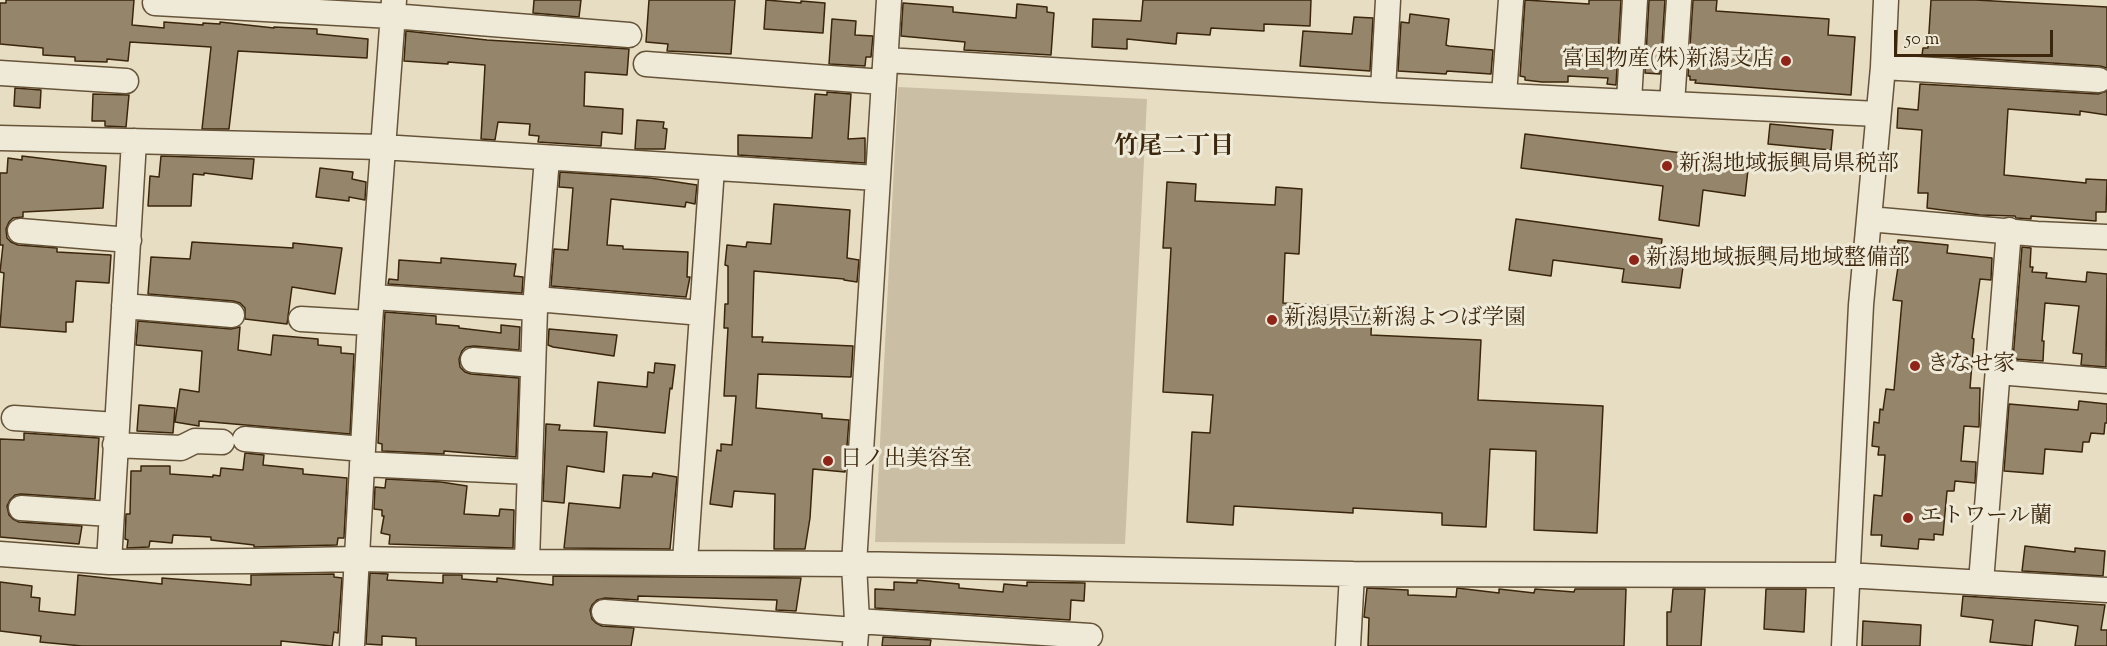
<!DOCTYPE html>
<meta charset="utf-8">
<style>
body{margin:0}
#map{position:relative;width:2107px;height:646px;overflow:hidden;background:#e7ddc3;font-family:"Sorts Mill Goudy",serif}
canvas{display:block}
.scale{position:absolute;left:1894px;top:30px;width:159px;height:27px;box-sizing:border-box;border:3px solid #3b260b;border-top:0;padding-left:8px;font-size:18px;line-height:21px;white-space:nowrap;color:#3b260b;-webkit-text-stroke:4px #efe9d8;paint-order:stroke}
</style>
<div id="map">
<canvas width="2107" height="646"></canvas>
<div class="scale">50 m</div>
</div>
<script>
const g = document.querySelector('canvas').getContext('2d');
g.lineJoin = 'round';
function fill(path, color) { g.fillStyle = color; g.fill(path, 'evenodd'); }
function trace(path, color, width, dash) { g.strokeStyle = color; g.lineWidth = width; g.lineCap = dash ? 'butt' : 'round'; g.setLineDash(dash || []); g.stroke(path); }
function label(font, color, halo, rows, align = 'center') {
  g.font = font + ' "Sorts Mill Goudy","Noto Serif JP",serif'; g.lineWidth = 6; g.setLineDash([]); g.textBaseline = 'middle'; g.strokeStyle = halo; g.fillStyle = color; for (const [text, x, y, turn = 0] of rows) {
    g.save(); g.translate(x, y); g.rotate((+turn || 0) * Math.PI / 180); g.textAlign = isNaN(turn) ? turn : align; if (halo) g.strokeText(text, 0, 0); g.fillText(text, 0, 0); g.restore();
  }
}
fill(new Path2D(`
 M898 87 1147 99 1125 544 875 542Z`), '#cabea4');
const building = new Path2D(`
 M6 0H134L132 25 164 28V22L203 25V23L220 24V22L274 28V27L317 29V34L368 39 367 58 238 51 229 129H202L211 47 130 42 128 61 107 59V62L75 61V57L43 55V48L0 44V3H6Z
 M534 0H581L579 17 533 13Z
 M649 0H735L731 54 667 51 668 44 646 42Z
 M766 0 801 3V1L825 3 823 33 764 29Z
 M1143 0H1311L1310 26 1264 24V31L1211 28 1210 35 1177 33 1176 44 1127 39V49L1092 47 1093 19 1141 21Z
 M1525 0 1589 4V0H1621L1616 85 1607 84 1608 78 1568 76V82H1542L1525 80V77L1520 76Z
 M1649 0H1665L1660 74 1645 73Z
 M1693 0H1717L1716 11 1829 19 1828 35 1855 37 1851 95 1695 83 1696 80H1690V76H1688Z
 M1931 0H1975L2107 7V68L2100 66 1922 55 1923 48H1928Z
 M903 3 953 7V12L1016 18 1017 4 1047 7V12L1054 13 1051 55 964 50 965 42 901 36Z
 M1410 14 1449 19 1446 45 1449 46 1493 50 1491 74 1447 71 1446 74 1398 71 1401 22 1409 23Z
 M1354 17 1373 18 1370 71 1300 66 1303 31 1352 34Z
 M832 19 856 21 855 35 873 36 871 57H866L865 66 829 64Z
 M406 31 487 40 629 49 627 75 585 72 584 106 623 109 622 134 602 132 601 146 538 142 539 136 529 135 530 124 498 122 495 140 481 139 485 65 448 62V64L404 61Z
 M1920 84 2098 94 2107 91V115L2080 111V115L2008 109 2004 175 2086 183V179L2107 180 2106 212H2096V221L2031 216V219L2016 218 2015 216 1980 215 1927 208 1928 193H1918L1922 130 1897 128 1898 108 1918 110Z
 M15 88 41 90 40 108 14 106Z
 M827 92 851 94 848 139 865 138V163L738 155V135L812 138 815 94 827 95Z
 M93 94 129 95 126 127 105 126V121H92Z
 M637 120 664 122 663 128 667 129 665 149H635Z
 M1770 124 1833 130 1831 150 1768 144Z
 M1525 134 1749 161 1745 196 1703 190 1699 226 1659 220 1663 186 1521 168Z
 M22 156 106 166 103 208 23 212V217L13 218 9 222 6 229 7 238 11 242 18 245 57 248V252L111 255 109 283 76 281 73 322H66V332L0 327 4 273 0 272 3 245H0V173H7L8 158 22 160Z
 M161 156 254 159 252 179 204 173V175L193 174 191 206H148L150 176 159 177Z
 M320 168 353 172 352 179 366 182 365 200 349 197V201L316 197Z
 M560 172 650 178 697 185 695 204 686 202 685 207 611 199 607 245 623 246V249L688 252 687 277H690L686 297 551 286 554 249 568 250 573 188 559 187Z
 M1167 182 1196 184 1195 201 1275 205 1276 187 1302 189 1299 254 1285 253 1283 303 1372 308 1371 335 1481 340 1478 400 1603 406 1597 533 1534 530 1536 451 1490 449 1486 527 1442 525V513L1353 508V513L1234 506 1233 525 1187 522 1192 432 1210 433 1213 395 1163 392 1171 248H1163Z
 M774 204 850 210 847 258 859 260 857 282 844 280V279L754 271 752 337H763L762 342 853 346 851 377 758 374 756 408 822 414V418L849 420 845 472 813 469 810 518 805 549H774L775 494 734 491 732 507 710 504 717 450 721 451V444L732 445 736 396H724L728 328H724L725 304H728V266L725 265 727 245 746 247 747 242 771 244Z
 M1516 219 1662 239 1660 256 1684 260 1680 288 1622 282 1624 269 1553 260 1551 276 1509 270Z
 M1898 240 1948 245 1947 253 1992 258 1991 280 1980 279 1972 338 1974 339 1970 388H1980L1979 427 1964 426 1961 461 1976 462 1975 483 1955 481 1954 491H1947L1943 535 1934 534V540L1919 539 1918 549 1881 546 1882 535H1871L1874 495 1882 496 1885 455H1878L1879 447 1872 446 1874 422 1879 423 1880 409 1883 410 1886 389 1894 390 1902 301 1893 300 1898 267 1896 266Z
 M192 242 293 248V243L342 248 335 294 292 287 287 324 245 319V308L240 303 233 301 148 294 151 257 190 259Z
 M2022 247 2031 248 2030 267H2033L2032 272 2047 273 2046 278 2086 282 2087 272 2107 274 2106 367 2081 365 2082 354 2073 353 2079 306 2045 303 2042 341H2044L2043 361 2013 359Z
 M441 258 516 264 514 276 523 277 522 293 388 284 389 279 398 280 399 260 441 263Z
 M385 312 436 316V324L459 326V328L501 333V325L520 327 519 350 474 346 466 347 462 351 459 359 460 367 465 372 471 374 519 378 516 457 444 451V454L382 451V444L378 443Z
 M138 321 231 329 240 327 238 350 271 355 273 335 318 339V345L341 347V353L354 354 350 434 199 421V426L175 422 180 389 199 392 202 351 136 345Z
 M549 329 617 335 614 356 553 347 548 345Z
 M655 363 675 365 672 389 670 388 665 433 594 426 598 382 647 387 648 372 654 373Z
 M2079 401 2107 404V423H2105L2104 434 2091 433 2089 442H2083L2082 452 2045 449 2043 474 2004 471 2009 404 2078 410Z
 M139 405 175 408 173 433 137 431Z
 M546 424 560 425 559 430 607 432 604 472 567 466 564 503 543 501Z
 M24 433 99 438 95 499 21 494 15 495 10 500 7 506 9 515 13 519 19 522 82 526 79 544 0 537V439L24 440Z
 M245 453 264 455 263 465 303 469V474L347 478 344 538H338L337 545 254 547V545L211 540V537L173 535 172 543 150 541 149 547 127 548 128 540 125 539 126 514H130L131 471H141V466H170V474L213 477V475L220 476 221 468 243 470Z
 M653 473 677 477 670 549 564 548 569 503 620 508 623 475 652 477Z
 M386 479 441 482 467 486 464 514 499 516 500 509 514 510 513 548 389 544 390 535 381 533 384 516H382V510L374 509 375 487 385 488Z
 M2025 546 2075 552V548L2105 551 2103 576 2022 571Z
 M370 573 388 574 387 580 443 583V575H462V579L497 582V578L553 585V576L801 578 796 611 776 610 777 600 638 596V600L605 598 597 600 592 605 590 610 592 619 596 623 602 626 634 628 631 646H416V638L382 636V645L366 644Z
 M334 574V577L342 578 338 633 334 632 332 646 281 641V646H82L40 642 41 636 0 631V582L32 586 31 597 40 598 39 611 75 615 78 575 162 584V578L251 585V575Z
 M917 580 959 584V588L1003 592 1004 584 1027 586V582L1085 583 1084 601 1071 600 1070 620 875 608V589L894 590V582L917 583Z
 M1367 588 1408 590V595L1456 597 1457 588 1499 593V589L1534 593 1535 589 1574 592 1575 589H1626L1624 646H1368L1369 618 1364 617Z
 M1673 589H1705L1701 646H1667V612H1671Z
 M1766 589H1806L1804 632 1764 629Z
 M1963 596 2105 605 2101 630H2107V646H2075L2078 626 2035 620 2032 646 1990 642 1993 620 1961 616Z
 M1863 621 1921 625 1920 646H1862Z
 M883 637 931 640 930 646H882Z`);
fill(building, '#94856b');
trace(building, '#3b260b', 1.5);
const minor = new Path2D(`
 M155 3 392 16 629 35
 M886 60 1383 90 1878 114
 M646 64 883 82
 M1883 67 2099 80
 M0 73 126 81
 M1383 90 1388 0
 M1504 95 1511 0
 M1629 101 1635 0
 M1672 104 1679 0
 M0 138 382 147 877 178
 M1869 219 2037 234 2107 237
 M20 231 129 240
 M373 297 535 308
 M536 299 702 313
 M124 306 232 315
 M301 319 370 323
 M473 360 533 365
 M1998 372 2107 381
 M14 418 116 425
 M245 439 363 449
 M115 445 181 448 195 441 222 442
 M362 464 530 472
 M21 508 110 514
 M0 554 109 562 254 561 357 559 527 562 854 564 1352 574 1846 575 2107 590
 M109 562 134 141
 M527 562 535 308 547 158
 M685 562 712 168
 M1981 582 2009 230
 M604 612 856 630
 M857 621 1090 636
 M352 646 370 323 394 0
 M855 646 857 621 854 564 889 0
 M1348 646 1352 574
 M1844 646 1861 305 1883 67 1886 0`);
trace(minor, '#665439', 27);
trace(minor, '#efe9d8', 24);
for (const [x, y, r, color] of [
 [1786,61,6,"#8f2418"],
 [1667,166,6,"#8f2418"],
 [1634,260,6,"#8f2418"],
 [1272,320,6,"#8f2418"],
 [1915,366,6,"#8f2418"],
 [828,461,6,"#8f2418"],
 [1908,518,6,"#8f2418"]
]) { const dot = new Path2D(); dot.arc(x, y, r, 0, 2 * Math.PI); g.fillStyle = color; g.fill(dot); trace(dot, '#efe9d8', 2); }
label('22px', '#3b260b', '#efe9d8', [
 ["富国物産(株)新潟支店",1774,61,"right"],
 ["新潟地域振興局県税部",1679,166],
 ["新潟地域振興局地域整備部",1646,260],
 ["新潟県立新潟よつば学園",1284,320],
 ["きなせ家",1927,366],
 ["日ノ出美容室",840,461],
 ["エトワール蘭",1920,518]
], 'left');
label('bold 24px', '#3b260b', '#efe9d8', [
 ["竹尾二丁目",1174,149]
]);
</script>
